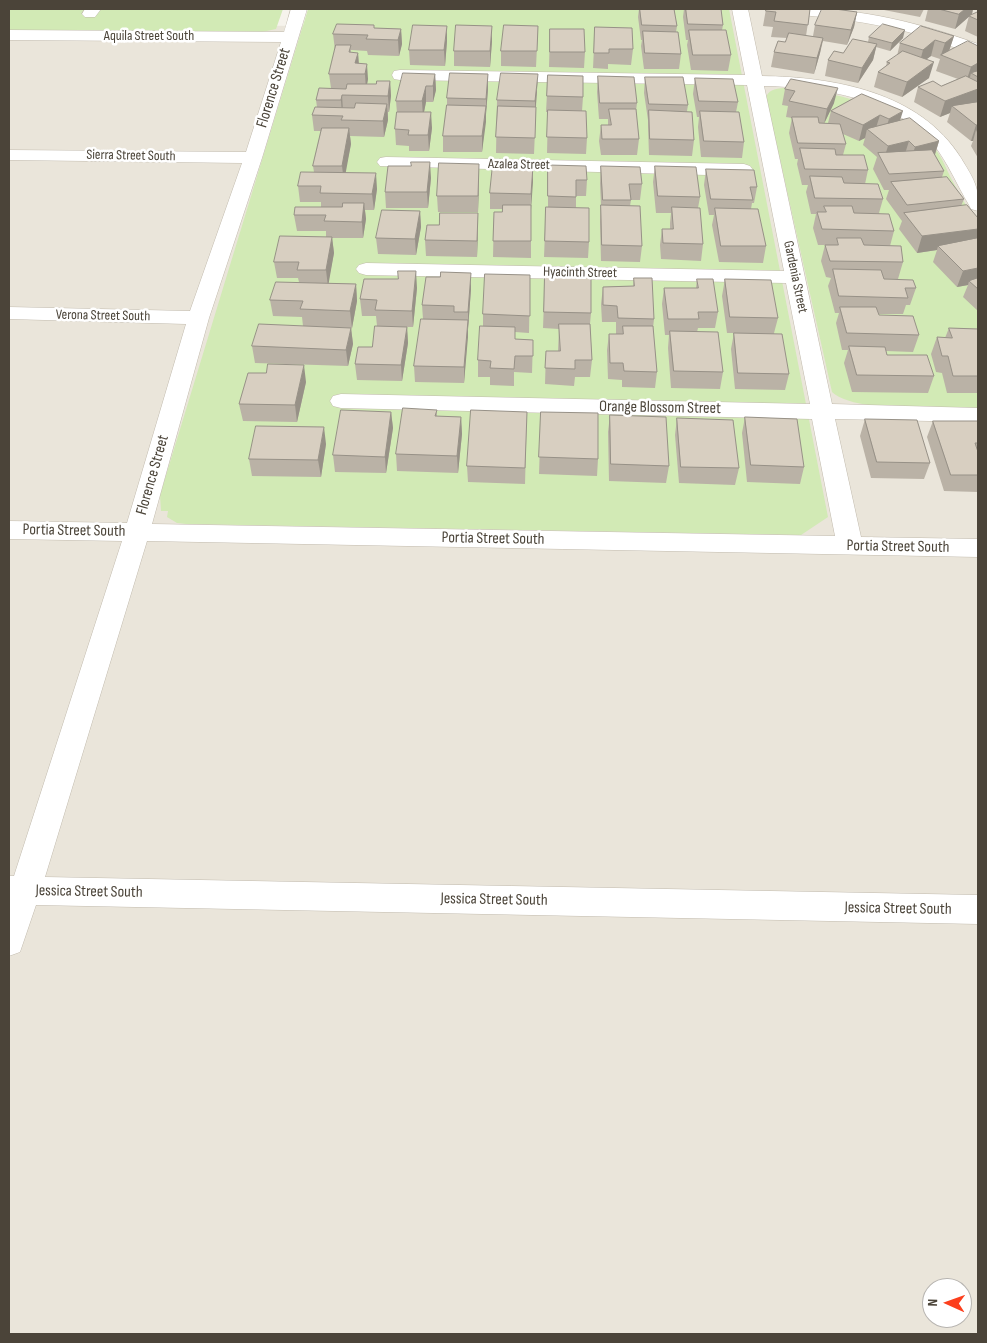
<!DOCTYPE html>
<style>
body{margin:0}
#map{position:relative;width:987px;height:1343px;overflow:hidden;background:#f6f3ec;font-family:"Sofia Sans Condensed",sans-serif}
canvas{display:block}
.frame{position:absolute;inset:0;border:10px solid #4b4439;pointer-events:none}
.north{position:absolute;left:922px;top:1278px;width:50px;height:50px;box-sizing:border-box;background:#fff;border:1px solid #b7b4b0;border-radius:50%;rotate:272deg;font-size:14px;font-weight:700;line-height:20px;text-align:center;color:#4b4439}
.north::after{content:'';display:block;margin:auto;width:18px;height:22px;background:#fc3f1d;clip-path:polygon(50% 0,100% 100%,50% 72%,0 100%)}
</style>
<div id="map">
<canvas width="987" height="1343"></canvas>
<div class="frame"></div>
<div class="north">N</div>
</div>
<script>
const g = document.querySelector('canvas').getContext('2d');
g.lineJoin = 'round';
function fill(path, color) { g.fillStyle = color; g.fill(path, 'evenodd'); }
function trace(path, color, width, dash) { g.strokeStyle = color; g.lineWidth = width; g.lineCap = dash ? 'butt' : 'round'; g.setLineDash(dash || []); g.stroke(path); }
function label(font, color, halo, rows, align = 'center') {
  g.font = font + ' "Sofia Sans Condensed",sans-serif'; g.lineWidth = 5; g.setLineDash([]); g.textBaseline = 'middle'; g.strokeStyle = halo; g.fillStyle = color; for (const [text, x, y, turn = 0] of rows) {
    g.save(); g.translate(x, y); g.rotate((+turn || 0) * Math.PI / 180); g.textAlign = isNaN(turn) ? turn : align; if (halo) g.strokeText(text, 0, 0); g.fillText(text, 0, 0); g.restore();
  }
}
fill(new Path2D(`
 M617 9H978V1334H9V24L310 26ZM932 1288H962V1318H932Z`), '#eae5da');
fill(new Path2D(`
 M9 9H283L276 29 257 33 9 30Z
 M308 9H729L828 517 801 535 186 524 177 523 167 517 168 511H161L160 495Z
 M792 88C844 94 902 108 936 150 943 159 947 171 952 180 960 195 968 210 978 223V408C946 408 853 413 832 392L766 97C770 87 782 88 792 88Z`), '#d2eab5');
const street = new Path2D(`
 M85 9H101L95 17H85L82 14Z
 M291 9H307L262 158 209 318 152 524 835 536 812 419 341 408 333 406 330 401 333 396 341 394 810 404 786 283 366 275 359 273 356 269 359 265 366 263 784 271 747 85 400 80 394 79 392 75 394 71 400 70 745 75 732 9H748L762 76C834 77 920 92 961 158 973 178 980 187 978 211L971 209 969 205C957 185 948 163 934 145 894 98 822 87 764 86L832 404 978 408V422L835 419 861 537 978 539V557L147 541 45 877 978 895V924L36 905 20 952 9 956V876H14L122 541 9 539V521L127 523 186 324 9 319V307L190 311 242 163 9 160V150L246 152 281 42 9 40V30L284 32Z
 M781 9C848 5 915 21 978 44V54C955 49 931 38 908 32 869 22 829 17 789 14L784 12Z
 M386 157 744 164 750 166 753 170 750 174 744 176 380 166 377 162 380 158Z`);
trace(street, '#c2bbae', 1);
fill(street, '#fff');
fill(new Path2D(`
 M639 9H674L677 26 676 32 681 54 679 69H644L641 46 642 40H641L638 17Z
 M684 9H721L723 25 722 30 731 55 728 71 691 70 687 45 688 40H686L683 17Z
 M766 9H810L806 36H813L815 25 857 12 854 27 847 45 823 41 820 53 814 74 771 67 774 52 785 42 787 38 771 37 773 27 763 26Z
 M864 9H875L874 10Z
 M884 9H924L920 17 884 10Z
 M928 9H973L972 14 955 29 925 21Z
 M978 12V37L965 31 969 16Z
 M538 26 536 67 501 66V51Z
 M595 27 633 49 631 65 608 64V69L593 68Z
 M375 28 401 29 402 44 399 56 368 55 367 51 351 50V53H358L359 64 368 79 367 84H376L390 81 391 96 389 112H388V120L384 137 350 136 351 144 345 172 377 189 374 210H365L366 219 363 238H332L334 253 328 283 356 284 357 301 352 328 330 327 351 328 353 344 348 366 255 363 252 346 303 326 302 317 273 316 270 300 299 282 298 278H277L274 262 326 237V231H297L294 215 321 207V202H300L298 186 314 172 313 166 321 131H314L312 115 317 107 316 100 331 88 329 74 335 50 333 34Z
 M550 29 585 52 584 68 549 67Z
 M954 36 949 51 978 46V158L971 146 973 141H971L947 122 950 113 940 117 914 102 918 87 941 86 958 79 936 71 940 59 931 56 926 59 929 78 902 97 874 87 878 72 886 66 887 62 897 56 900 43Z
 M869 37 903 38 890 51 876 47 873 60 858 83 825 76 828 60 868 42Z
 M447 41 445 66 410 65 409 50Z
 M492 41 490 67 454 66V51Z
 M435 74 436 90 433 102H426L424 112 432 128 429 151H409V146L396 145 395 129 397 113 396 101Z
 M488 74V89L486 114 482 152H443V136L447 105V98Z
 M548 75 583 97 582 111 587 138 586 154 547 153 548 112H546Z
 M598 76 637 103 636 111 639 139 637 155H601L599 141 601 125H608V119H599L597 92Z
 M645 77 688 105 687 111 694 140 692 156 649 155 648 126V120L644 93Z
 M695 78 738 102 736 112 744 142 742 158 701 157 698 127 699 117H697L693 94Z
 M791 79 834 103 824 123H828L831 111 862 94 900 120 939 141 935 155 944 171 942 177 964 199 961 206 978 218V311L963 297 968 285 957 287 933 262 937 250 917 253 899 229 902 221 886 199 889 190H884L873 169 877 157 863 145 865 138 859 141 843 134 846 144 843 155 868 170 865 184 883 199 879 213 894 231 890 246 903 262 898 279H884L916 288 910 305H906L903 314H878L879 315 919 335 913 352 886 351 887 355 934 376 928 393 852 392 844 363 848 350H842L836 323 839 313H835L828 286 831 278 826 277 821 261 825 245H818L813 228 816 214H811L806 192 808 185H802L797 164 798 159H795L789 133 792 118 786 117 788 106 782 105 785 89Z
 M537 90 536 107 534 154 496 153 497 100Z
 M548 165 587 180 586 196H576V207L589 242 588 258 544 257 546 207H548Z
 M533 166 531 205V258L493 257 494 212H502V209H490V193Z
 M601 166 642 184 640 200H631L630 206 642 246 640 262 601 261 600 222 601 206 600 183Z
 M655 166 700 197 698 208 703 244 701 261 661 259 660 245 662 229H670V223L671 213H656L653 182Z
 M706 169 757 187 754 203H752L751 209 766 246 763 263 719 262 712 225 714 215H709L704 185Z
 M431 178 428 208H386L385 192Z
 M479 180 478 212H438L437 196Z
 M420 211 421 227 416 255 378 254 376 238Z
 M478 213 477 257 426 256 425 240 439 225Z
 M545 274 591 313 590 324 592 360 590 377H575L574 386 545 384 546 351H558L559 329 543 328Z
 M530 275 529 333 515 332V339L533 340 532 373 514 372V386L490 385V377H478V360L483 326V314Z
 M634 278 654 319 653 328 657 372 655 388 622 387V380L608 379 607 350 609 334H616V322H602L601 304 603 287 633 286Z
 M697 279 718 312 715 328H698L697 332 723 372 720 389 671 388 668 348 669 335H665L662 304 664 288H696Z
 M725 279 778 318 774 333 789 374 785 390 735 389 731 349 734 333H727L722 296Z
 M417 288 413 327H407L408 343 402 381 357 380 355 364 372 347 377 326 376 316H362L360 299Z
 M471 289 464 383 415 382 414 366 423 319 422 305Z
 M949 328 978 329V393H947L942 373 936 372 931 354 937 337 945 338Z
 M306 382 297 422 243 421 239 404Z
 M437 410V416L461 417 462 434 458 473 397 471 396 454Z
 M391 412 393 428 386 473 335 472 333 455Z
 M527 412 525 484 468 482 467 466Z
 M541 412 598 459 597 476 539 474Z
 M610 415 669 466 666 483 609 481 608 432Z
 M745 417 804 467 800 484 747 482 742 433Z
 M677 418 739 468 735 485 679 483 675 435Z
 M865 419 930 463 924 479 871 478 860 436Z
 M933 421H978V492L944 491 927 437Z
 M326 444 321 477 252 476 249 459Z`), '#bab2a6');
fill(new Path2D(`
 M965 9H973L972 14 955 29 959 14Z
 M857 12 854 27 847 45 851 30Z
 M447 26V41L445 66 444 50Z
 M492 26V41L490 67V51Z
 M401 29 402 44 399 56 398 40Z
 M905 30 903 38 890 51 892 43Z
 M954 36 949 51 941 55 945 43Z
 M823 38 820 53 814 74 817 58Z
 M935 40 931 56 919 65 923 50Z
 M877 44 873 60 858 83 862 68Z
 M358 53 359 68 355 63Z
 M934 62 929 78 902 97 907 82Z
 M978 63V76L971 73 969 81 966 82 971 67Z
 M367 64 368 79 366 90 365 74Z
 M435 74 436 90 433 102V86Z
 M488 74V89L486 114V99Z
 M538 74 537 90 535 117V101Z
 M390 81 391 96 389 112 388 96Z
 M426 86V102L423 117 422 101Z
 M838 88 834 103 824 124 827 109Z
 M978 89V103L952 106 950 113 940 117 945 101Z
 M342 95 343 111 342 116 341 100Z
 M387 104 388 120 384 137 383 121Z
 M486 106V122L482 152V136Z
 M903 111 898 127 884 135 889 119Z
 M431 112 432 128 429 151 428 135Z
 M880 115 875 131 867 129 865 138 859 141 863 125Z
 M976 125H978V134L976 130 973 141H971Z
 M349 128 351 144 344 182 342 166Z
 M909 141 904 157 883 162 888 146Z
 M939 141 934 157 910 163 915 147Z
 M430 162 431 178 428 208 427 192Z
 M479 164V180L478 212V196Z
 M533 166V182L531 210V194Z
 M376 173 377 189 374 210 372 194Z
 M364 203 366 219 363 238 362 222Z
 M420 211 421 227 416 255 415 239Z
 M478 213V230L477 257V241Z
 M978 229V245L938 246 937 250 917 253 922 236Z
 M332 237 334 253 328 287 326 270Z
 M978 268V283L969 281 968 285 957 287 963 271Z
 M416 271 417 288 413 327 412 311Z
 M471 273V289L468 329V312Z
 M356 284 357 301 352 328 350 311Z
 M468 320V337L464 383V367Z
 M407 327 408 343 402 381 401 365Z
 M351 328 353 344 348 366 346 350Z
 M304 365 306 382 297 422 295 405Z
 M391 412 393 428 386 473 385 457Z
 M461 417 462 434 458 473 457 456Z
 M324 427 326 444 321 477 318 460Z`), '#979187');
const building = new Path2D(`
 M640 9H674L677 26 642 25Z
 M686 9H721L723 25 688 24Z
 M766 9H810L808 25 774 21 776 12 766 11Z
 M822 9H835L857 12 851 30 815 25Z
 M939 9H965L959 14Z
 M978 12V20L969 16Z
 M337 24 374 25V28L401 29 398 40 366 39 368 35 333 34Z
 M883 24 905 30 892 43 869 37Z
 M413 25 447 26 444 50H409Z
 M456 25 492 26 490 51H454Z
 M504 25 538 26 537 51H501Z
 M921 26 954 36 945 43 935 40 923 50 900 43Z
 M595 27 632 28 633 49H609V53H594Z
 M550 29H584L585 52H550Z
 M689 30H726L731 55H693Z
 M643 31 678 32 681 54 645 53Z
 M789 33 823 38 817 58 774 52 778 41 785 42Z
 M853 39 877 44 862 68 828 60 834 51 843 53Z
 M968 41 978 46V63L971 67 941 55Z
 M336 45H351L349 52 358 53 355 63 367 64 365 74H329Z
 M903 51 934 62 907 82 878 72 890 63 887 62Z
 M978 71V77L971 73Z
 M403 73 435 74 433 86H426L422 101H396Z
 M450 73 488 74 486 99 447 98Z
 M501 73 538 74 535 101 497 100Z
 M548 75 583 76V97L547 96Z
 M598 76 634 77 637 103H600Z
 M966 76 978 82V89L945 101 918 87 933 81 941 86Z
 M645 77H683L688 105 649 104Z
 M695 78 733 79 738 102 699 101Z
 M791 79 838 88 827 109 789 101 795 91 785 89Z
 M377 81H390L388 96 342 95 341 100H316L319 88 346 89 347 84H376Z
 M862 94 903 111 889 119 880 115 863 125 831 111Z
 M978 102V125H976L952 106Z
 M356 103 387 104 383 121 341 120 343 116 312 115 315 107 354 108Z
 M447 105 486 106 482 136H443Z
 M498 106 536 107 535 138 496 137Z
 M609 109H636L639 139H602L601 125H611Z
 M548 110 586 111 587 138 547 137Z
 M649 110 692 112 694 140 650 139Z
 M700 111 739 112 744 142 704 141Z
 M397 112H431L428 135H408L409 130 395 129Z
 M792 117H818L819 123 840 124 846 144 798 143Z
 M910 118 939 141 915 147 909 141 888 146 867 129Z
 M322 128H349L342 166H313Z
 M800 148 835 149 836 155H864L868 170 805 169Z
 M932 150 944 171 889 174 878 153Z
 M411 162H430L427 192H385L388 166H411Z
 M439 163 479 164 478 196H437Z
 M493 164 533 166 531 194 490 193Z
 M548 165 586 166 587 180H576V197L548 196Z
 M601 166 640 167 642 184H629L631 200H603Z
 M655 166 696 167 700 197 658 196Z
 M706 169 754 170 757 187H750L753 200 711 199Z
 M301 172 376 173 372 194 320 193 321 186H298Z
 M810 176 842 177 844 183 878 184 883 199 815 198Z
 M947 177 964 199 907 205 891 182Z
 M343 203H364L362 222 324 221 326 215H294L295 207H342Z
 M503 205H531V241H493L494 212H502Z
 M601 205 640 206 642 246 602 245Z
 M967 205 978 218V229L922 236 904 213Z
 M824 206H852L854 213 889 214 894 231 822 229 817 212H826Z
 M546 207 589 208V242L545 241Z
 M672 207 700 208 703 244 663 243 662 229H673Z
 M715 208 758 209 766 246H721Z
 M382 210 420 211 415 239 376 238Z
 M440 213H478L477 241 425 240 427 225H439Z
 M280 236 332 237 326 270H297L299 262H274Z
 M837 238H861L864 245 901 246 903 262 830 261 825 245H838Z
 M978 238V268L963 271 938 246Z
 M833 269 881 270 884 279 913 280 916 288H905L908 298 839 296Z
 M398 271H416L412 311 375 310 377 300 360 299 364 279H398Z
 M441 272 471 273 468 312H454V306L422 305 426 277H440Z
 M485 274 530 275V316L483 314Z
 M545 274 591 276V313L544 312Z
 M634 278H652L654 319 618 318 617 306 603 305V287L634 286Z
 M978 278V289L969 281Z
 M697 279H713L718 312H698L699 319H668L664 288H698Z
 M725 279 771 280 778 318 730 317Z
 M276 282 356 284 350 311 300 309 303 301 270 300Z
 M840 307H876L879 315 913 316 919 335 847 333Z
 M421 319 468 320 464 367 414 366Z
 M259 324 351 328 346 350 252 346Z
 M559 324H590L592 360H575V369L545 368 546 351H560Z
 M375 326 407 327 401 365 355 364 358 347H372Z
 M480 326 515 327V339L533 340V356H515L514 369 490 368 491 361 478 360Z
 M623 326H653L657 372 624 371 623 363H610L609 334H623Z
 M949 328 978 329V376H953L948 356H942L937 337 952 338Z
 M670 331 718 332 723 372 674 371Z
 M734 333 782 334 789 374 738 373Z
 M849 346 885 347 887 355H927L934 376 857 375Z
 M268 364 304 365 295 405 239 404 248 373H266Z
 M403 408 437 410 435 416 461 417 457 456 396 454Z
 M341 410 391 412 385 457 333 455Z
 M471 410 527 412 525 468 467 466Z
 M541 412 598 413V459L539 457Z
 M610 415 666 417 669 466 611 464Z
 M745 417 797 419 804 467 751 465Z
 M677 418 733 420 739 468 681 467Z
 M865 419 917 420 930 463 877 462Z
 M933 421H978V443H975L978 452V475H951Z
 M256 426 324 427 318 460 249 459Z`);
fill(building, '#d8cfc1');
trace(building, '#979187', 1);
label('14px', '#4b4439', '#fff', [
 ["Aquila Street South",149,36],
 ["Sierra Street South",131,156,1],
 ["Azalea Street",519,165,1],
 ["Hyacinth Street",580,273,1],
 ["Gardenia Street",795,277,78],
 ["Verona Street South",103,316,1]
]);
label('16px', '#4b4439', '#fff', [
 ["Florence Street",274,88,-73],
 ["Orange Blossom Street",660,408,1],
 ["Florence Street",153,475,-74],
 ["Portia Street South",74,531,1],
 ["Portia Street South",493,539,1],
 ["Portia Street South",898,547,1],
 ["Jessica Street South",89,892,1],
 ["Jessica Street South",494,900,1],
 ["Jessica Street South",898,909,1]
]);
</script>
